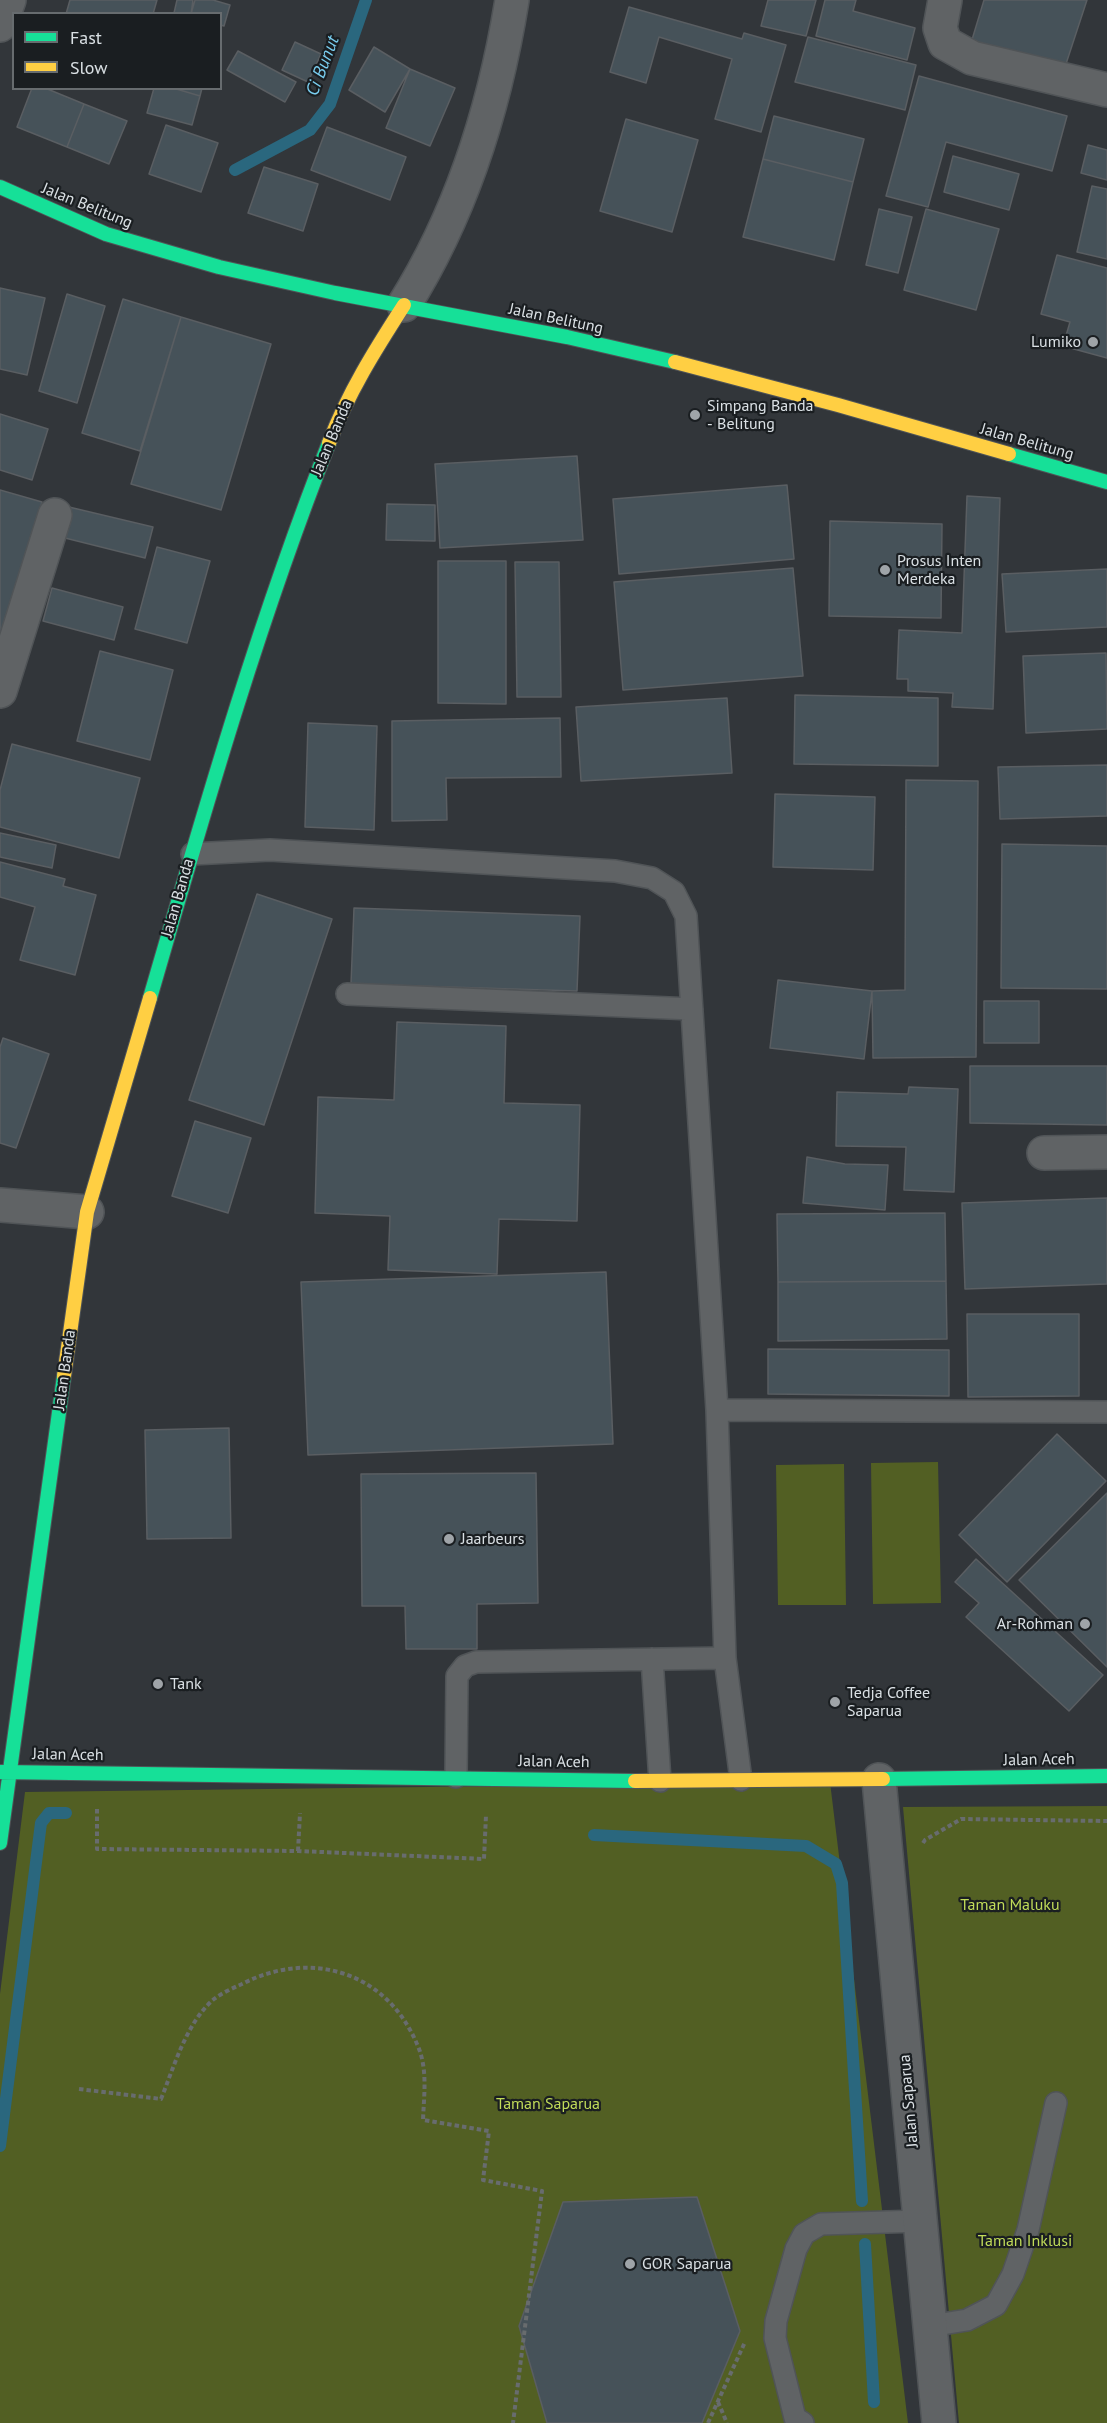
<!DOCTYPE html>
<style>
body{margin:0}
#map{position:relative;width:1107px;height:2423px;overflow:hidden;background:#32363a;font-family:"PT Sans",sans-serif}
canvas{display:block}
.legend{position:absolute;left:12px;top:12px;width:210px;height:78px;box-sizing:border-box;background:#1a1e21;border:2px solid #676c6f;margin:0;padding:8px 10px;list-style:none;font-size:18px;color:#dae0e4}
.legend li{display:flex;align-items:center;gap:12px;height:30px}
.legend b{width:30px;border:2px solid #676c6f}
</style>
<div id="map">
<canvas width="1107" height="2423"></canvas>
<ul class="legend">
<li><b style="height:8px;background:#16e098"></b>Fast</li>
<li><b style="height:8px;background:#ffcf43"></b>Slow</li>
</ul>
</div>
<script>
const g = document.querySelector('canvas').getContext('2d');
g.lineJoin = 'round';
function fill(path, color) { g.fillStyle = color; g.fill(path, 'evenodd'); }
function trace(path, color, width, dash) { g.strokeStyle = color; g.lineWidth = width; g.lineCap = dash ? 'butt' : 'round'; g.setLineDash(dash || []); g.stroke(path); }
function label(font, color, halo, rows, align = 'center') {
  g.font = font + ' "PT Sans",sans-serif'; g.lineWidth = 4.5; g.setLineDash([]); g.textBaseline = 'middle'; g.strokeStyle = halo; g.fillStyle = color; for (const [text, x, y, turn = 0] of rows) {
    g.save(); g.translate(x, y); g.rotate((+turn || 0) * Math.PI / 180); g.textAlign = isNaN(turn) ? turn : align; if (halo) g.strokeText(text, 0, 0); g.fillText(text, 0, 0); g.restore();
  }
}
fill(new Path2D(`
 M938 1462 941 1603 873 1604 871 1463Z
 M844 1464 846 1605H778L776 1465Z
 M830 1782 908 2423H0V1994L25 1792Z
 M1107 1806V2423H959L903 1807Z`), '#525f23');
trace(new Path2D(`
 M235 170 310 130 330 104 366 0
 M594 1835 806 1846 836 1864 842 1883 862 2201
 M0 2146 41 1823 49 1813H66
 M865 2244 874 2402`), '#2a677e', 12);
const building = new Path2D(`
 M70 0H157L153 14H66Z
 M177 0H193L191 14 174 13Z
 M195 0H213L230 5 224 26 220 25V14H191Z
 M768 0H816L806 36 761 26Z
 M825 0H856L853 11 915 28 907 60 816 36Z
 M984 0H1087L1063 73 971 43Z
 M629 7 742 39 744 33 786 45 761 132 715 119 732 59 659 37 646 83 610 72Z
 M808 37 916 65 905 110 795 82Z
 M295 42 321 54 308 82 282 70Z
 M374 47 410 69 385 112 349 90Z
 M238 51 296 82 285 102 227 70Z
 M410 69 455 88 430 146 386 128Z
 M919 76 1067 116 1052 171 946 142 928 207 886 196Z
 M32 88H45L84 104 67 147 17 127Z
 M154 88H173L200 96 192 125 147 113Z
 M173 88H202L200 96Z
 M84 104 127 121 109 164 67 147Z
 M774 116 864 139 853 182 763 159Z
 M626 119 698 140 672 232 600 211Z
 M166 125 218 143 201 192 149 174Z
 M327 127 406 157 390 200 311 170Z
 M1088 145 1107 150V180L1081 173Z
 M953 156 1019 174 1009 210 944 192Z
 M763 159 853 182 834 260 743 237Z
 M264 167 318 184 303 231 248 213Z
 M1092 186 1107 189V259L1077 252Z
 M879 209 912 217 898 273 866 265Z
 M926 209 999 229 976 310 904 290Z
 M1057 255 1107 268V358L1063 346 1070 322 1041 314Z
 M0 288 45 298 27 375 0 369Z
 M67 294 105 306 77 403 39 391Z
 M123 299 181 317 140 451 82 433Z
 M181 317 271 344 221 510 131 484Z
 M0 414 48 429 32 480 0 470Z
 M577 456 583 540 440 548 435 464Z
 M787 485 794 559 619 574 613 499Z
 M0 490 42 502 0 647Z
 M967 496 1000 498 993 709 952 707 953 693 908 691V679H897L899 630 962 633Z
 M387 504 435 505V541L386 540Z
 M69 507 153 527 145 558 61 537Z
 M830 521 942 524 941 618 829 616Z
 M157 547 210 561 187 643 135 629Z
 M438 561H506V704L438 703Z
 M515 562H559L561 697H517Z
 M793 568 803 676 623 690 614 582Z
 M1107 569V627L1006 632 1002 574Z
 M52 588 123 607 114 640 43 621Z
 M100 651 173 670 150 760 77 741Z
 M1106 653 1107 729 1026 733 1023 656Z
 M795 695 938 698V766L794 764Z
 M727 698 732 773 581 781 576 707Z
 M560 718 561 777 446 778 447 820 392 821V721Z
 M308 723 377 726 374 830 305 827Z
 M12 744 140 778 119 858 0 827V790Z
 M1107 765V816L1000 819 998 767Z
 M906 780 978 781 976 1057 873 1058 872 991 905 990Z
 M775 794 875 797 873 870 773 867Z
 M0 833 56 845 52 868 0 857Z
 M1002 844 1107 846V989L1001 988Z
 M0 862 65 879 63 886 96 895 75 975 20 960 35 907 0 897Z
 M257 894 332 919 264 1125 189 1100Z
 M354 908 580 916 577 991 351 984Z
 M778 980 872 991 864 1059 770 1048Z
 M984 1001H1039V1043H984Z
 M397 1022 506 1026 504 1103 580 1105 577 1221 499 1219 497 1274 388 1270 390 1216 315 1213 318 1097 394 1100Z
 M3 1038 49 1054 16 1148 0 1143V1047Z
 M970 1066H1107V1125L970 1123Z
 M909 1087 958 1089 954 1192 904 1190 906 1147 836 1146 837 1092 908 1094Z
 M195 1121 251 1138 228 1213 172 1196Z
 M807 1157 845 1164 888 1165 885 1210 803 1203Z
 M1107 1198V1284L965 1289 962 1203Z
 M945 1213 946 1281 778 1282 777 1214Z
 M606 1272 613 1444 308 1455 301 1282Z
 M946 1281 947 1339 778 1341V1282Z
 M967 1314H1079V1396L968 1397Z
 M768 1349 949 1350V1396L768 1394Z
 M229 1428 231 1538 147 1539 145 1430Z
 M1057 1434 1106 1481 1007 1582 959 1535Z
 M536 1473 538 1603 477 1604V1649H406L405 1606H362L361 1474Z
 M1107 1493V1667L1019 1580Z
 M976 1559 1103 1675 1069 1711 966 1617 979 1603 955 1582Z
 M697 2197 740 2331 702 2423H547L519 2326 563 2202Z`);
fill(building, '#465259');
trace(building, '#5a5e62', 1.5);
const lane = new Path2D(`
 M192 854 270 850 615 871 652 878 674 892 686 916 717 1410 725 1658 741 1780
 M347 994 692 1009
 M717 1410 1107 1412
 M652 1659 660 1781
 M456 1777 457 1676 465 1666 476 1662 725 1658
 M930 2326 967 2320 996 2305 1013 2274 1028 2230 1056 2103
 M803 2423 795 2418 775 2338 776 2321 796 2249 804 2234 821 2224 920 2221`);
const street = new Path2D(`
 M945 0 940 28 945 43 972 58 1107 90
 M0 25 9 0
 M404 305C461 214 495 106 512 0
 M0 691 55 515
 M1044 1153 1107 1152
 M0 1205 87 1212
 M879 1780 939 2423`);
const fast = new Path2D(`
 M0 187 106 234 219 267 335 293 567 337 675 362
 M1009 454 1107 482
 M150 998C204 812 258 623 329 443
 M0 1772 635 1781
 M883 1779 1107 1776
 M0 1843 64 1376`);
const slow = new Path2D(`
 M675 362 838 405 1009 454
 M329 443C348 393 375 350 404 305
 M64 1376 87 1212 150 998
 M635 1781 883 1779`);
trace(lane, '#505457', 24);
trace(street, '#505457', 36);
trace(fast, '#505457', 16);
trace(slow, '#505457', 16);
trace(new Path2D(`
 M97 1809V1849L298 1851 484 1859 486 1815
 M923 1843 925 1840 961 1819 1107 1821
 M298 1851 300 1813
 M79 2089 161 2099C174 2067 186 2023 214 1999 222 1993 233 1988 242 1984 310 1949 386 1971 417 2044 428 2068 424 2094 423 2120L489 2131 483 2180 542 2191 513 2423
 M718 2402 727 2423
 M708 2423 745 2342`), '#686c6e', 4, [4.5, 3]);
trace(lane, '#606365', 21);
trace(street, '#606365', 33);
trace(fast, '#16e098', 14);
trace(slow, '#ffcf43', 14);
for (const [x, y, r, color] of [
 [1093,342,6,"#9fa4a8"],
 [695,415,6,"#9fa4a8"],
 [885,570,6,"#9fa4a8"],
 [449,1539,6,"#9fa4a8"],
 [1085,1624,6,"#9fa4a8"],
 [158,1684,6,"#9fa4a8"],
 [835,1702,6,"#9fa4a8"],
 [630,2264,6,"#9fa4a8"]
]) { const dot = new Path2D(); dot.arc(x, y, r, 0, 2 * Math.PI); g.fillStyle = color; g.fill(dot); trace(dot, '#1a1e21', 2); }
label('16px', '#dae0e4', '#1a1e21', [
 ["Jalan Belitung",87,206,22],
 ["Jalan Belitung",556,319,12],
 ["Jalan Banda",332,438,-67],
 ["Jalan Belitung",1027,442,16],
 ["Jalan Banda",178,898,-74],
 ["Jalan Banda",65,1370,-82],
 ["Jalan Aceh",68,1755,1],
 ["Jalan Aceh",1039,1760,-1],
 ["Jalan Aceh",554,1762,1],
 ["Jalan Saparua",909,2101,-95]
]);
label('16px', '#dae0e4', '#1a1e21', [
 ["Lumiko",1081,342,"right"],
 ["Simpang Banda",707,406],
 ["- Belitung",707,424],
 ["Prosus Inten",897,561],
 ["Merdeka",897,579],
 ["Jaarbeurs",461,1539],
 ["Ar-Rohman",1073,1624,"right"],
 ["Tank",170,1684],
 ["Tedja Coffee",847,1693],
 ["Saparua",847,1711],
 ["GOR Saparua",642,2264]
], 'left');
label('16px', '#c1dc59', '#1a1e21', [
 ["Taman Maluku",1010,1905],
 ["Taman Saparua",548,2104],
 ["Taman Inklusi",1025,2241]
]);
label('italic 18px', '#7acef0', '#1a1e21', [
 ["Ci Bunut",323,66,-69]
]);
</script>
